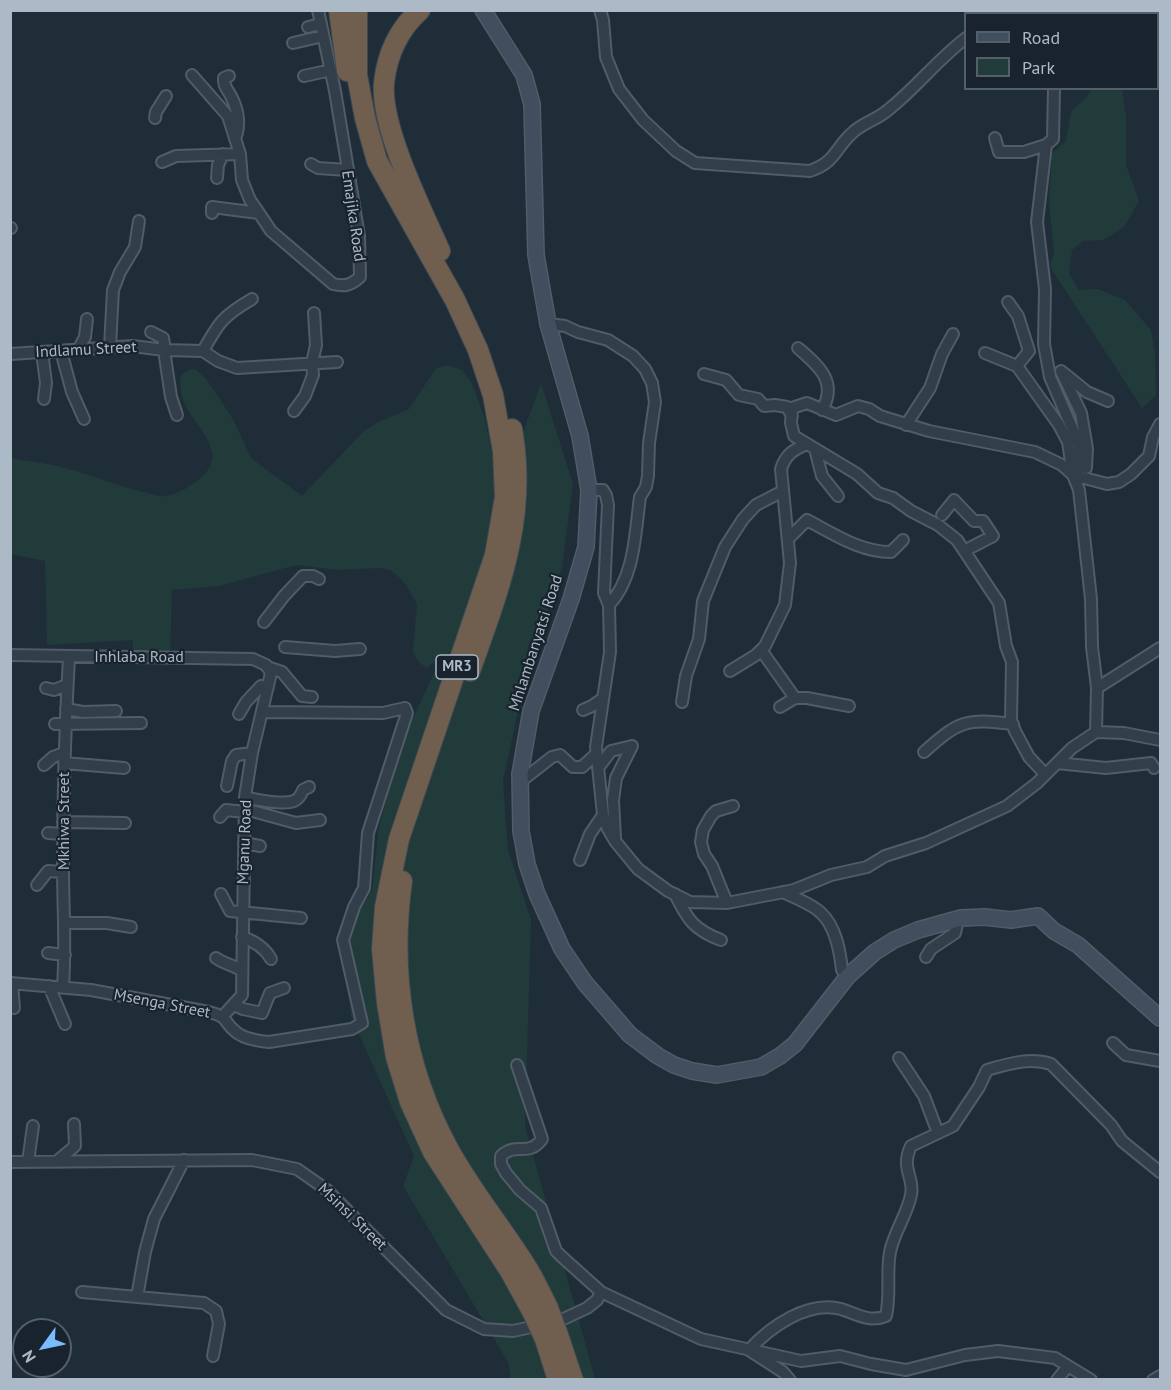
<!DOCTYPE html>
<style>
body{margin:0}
#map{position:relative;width:1171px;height:1390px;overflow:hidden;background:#1f2d39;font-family:"PT Sans",sans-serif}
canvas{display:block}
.frame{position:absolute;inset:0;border:12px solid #acb9c6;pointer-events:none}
.legend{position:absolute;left:964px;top:12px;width:195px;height:78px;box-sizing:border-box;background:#18232e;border:2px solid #535f6b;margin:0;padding:8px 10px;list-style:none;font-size:18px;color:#acb9c6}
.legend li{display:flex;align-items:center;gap:12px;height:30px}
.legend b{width:30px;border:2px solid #535f6b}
.north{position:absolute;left:12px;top:1318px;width:60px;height:60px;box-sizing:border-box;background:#18232e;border:2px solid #535f6b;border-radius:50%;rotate:237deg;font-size:16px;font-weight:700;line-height:24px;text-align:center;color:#acb9c6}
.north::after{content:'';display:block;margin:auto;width:21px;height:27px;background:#79bbff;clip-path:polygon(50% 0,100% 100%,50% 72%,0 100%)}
</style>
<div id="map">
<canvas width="1171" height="1390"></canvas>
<div class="frame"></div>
<ul class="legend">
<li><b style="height:8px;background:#404e5d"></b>Road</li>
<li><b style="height:16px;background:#213a3a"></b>Park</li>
</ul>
<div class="north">N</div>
</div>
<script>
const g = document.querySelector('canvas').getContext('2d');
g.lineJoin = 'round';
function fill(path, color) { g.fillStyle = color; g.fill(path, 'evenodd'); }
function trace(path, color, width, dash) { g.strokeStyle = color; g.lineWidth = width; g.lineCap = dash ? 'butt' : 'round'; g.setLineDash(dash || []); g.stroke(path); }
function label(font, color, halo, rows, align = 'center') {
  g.font = font + ' "PT Sans",sans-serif'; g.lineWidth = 4.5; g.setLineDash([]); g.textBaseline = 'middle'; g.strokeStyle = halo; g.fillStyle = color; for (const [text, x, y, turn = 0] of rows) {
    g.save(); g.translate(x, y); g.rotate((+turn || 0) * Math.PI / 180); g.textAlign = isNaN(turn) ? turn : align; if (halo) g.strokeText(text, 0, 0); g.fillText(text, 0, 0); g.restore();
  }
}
fill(new Path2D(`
 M1092 89H1122L1126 117V165L1139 201 1124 227 1103 240 1083 241 1072 250 1069 273 1079 290 1098 289 1125 300 1151 330 1155 354 1156 395 1142 408 1050 267 1054 252 1049 201 1052 153 1066 141 1071 111 1086 98Z
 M448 365 462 370 472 383 484 416 498 477 489 527 541 383 573 484 562 567 525 679 503 781 508 850 531 920 525 1126 595 1379H511L508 1362 403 1186 414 1156 351 1017 343 940 372 890 379 827 401 744 441 658 426 668 418 661 413 651 417 604 404 582 392 571 380 568 337 570 296 565 219 586 172 590 170 658 132 654 133 640 47 645 45 561 11 554 10 458C28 461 47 463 65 468 93 475 119 487 148 493 153 494 161 497 166 496 183 493 216 474 212 453 207 424 175 411 181 375L188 370 195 369 207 380 233 419 251 458 302 496 363 432 378 422 409 409 436 368Z`), '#213a3a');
const street = new Path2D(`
 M600 10 603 20 606 57 619 89 643 120 676 151 695 163 810 171C835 162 834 151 850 135 861 123 877 120 888 110 916 88 938 59 966 38
 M1023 14 1045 12 1065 14
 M1125 14 1127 10
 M308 27 321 24
 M293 43 323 36
 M1158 47 1160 48
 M192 75 228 116 240 154 242 180 250 200 259 213 271 231 333 284C345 287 351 285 360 277L359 236 335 91 318 10
 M229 76 224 78C223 85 227 89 231 96 238 110 241 123 235 139
 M304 76 331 70
 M1054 88 1053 139 1046 145 1037 222 1045 289 1044 344 1050 377 1079 444 1080 460 1078 470 1073 475
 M155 118 156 112 166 96
 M995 138 999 152H1024L1046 145
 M162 162 176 156 240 154
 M311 164 318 168 347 170
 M217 178 218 165 223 154
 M212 213V207L259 213
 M10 228H11
 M1008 302 1018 316 1029 351 1017 366
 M548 324 565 326 578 332 608 340 633 356 645 369 652 383 655 402 649 443 648 476 646 487 640 497C635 533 635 577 609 605
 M151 332 163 338 165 350
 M110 347 113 290 120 272 135 247 139 221
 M798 348C819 366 838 382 822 410
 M78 350 85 337 87 319
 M164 350 171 397 177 415
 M61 351 72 392 84 419
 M203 351C219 322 223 316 252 299
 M42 352 46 383 44 399
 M10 354 133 346 164 350 203 351 218 361 237 368 337 362
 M704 374 726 380 739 395 758 399 764 406 775 405 787 407 792 416
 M294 411 305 396 313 375 312 363 316 345 314 313
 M906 425 930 388 942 354 953 334
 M815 449 822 476 838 496
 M1086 468 1087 449 1081 413 1061 371 1087 392 1108 401
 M589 490H603L606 495 608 505 604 593 609 605 610 652 596 747 603 815 608 829 615 841 638 869 668 891 690 902 727 903 794 890 831 875 867 867 885 856 926 843 1007 806 1037 783 1072 748 1096 732 1097 688 1092 647 1091 599 1079 490 1073 475 1068 442 1059 425 1017 366 985 353
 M942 515 954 500 974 521H983L993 536 964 551
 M788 539 807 520C834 534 860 552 891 552L903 540
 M264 622 284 596 303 576H313L319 579
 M285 647 335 651 360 649
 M761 650 795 698
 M10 655 253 659 266 665 271 673 252 753 245 797 242 995 223 1016
 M267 667 282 672 302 696 312 697
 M730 671 756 655 765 646 785 605 790 563 781 469C786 454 793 450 807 444
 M46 688 54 690 67 685
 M1097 688 1160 648
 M682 702 686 676 699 639 703 601 725 547 743 519 756 505 783 491
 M780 707 795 698H807L849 706
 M66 709 83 712 116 711
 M583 710 592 706 602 699
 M239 714 246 702 261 686 268 687
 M55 724 141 723
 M1096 732 1124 733 1160 740
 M924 752C959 721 965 718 1013 724
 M64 763 124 768
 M1057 763 1106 768 1151 763 1154 768
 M44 765 53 757 64 753
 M598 768 611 751 632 746
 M1045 774 1029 757 1015 731 1011 720 1012 662 1006 646 999 603 957 540 938 525 911 511 893 498 878 493 857 474 794 436 791 423 792 408 807 403 836 415 858 406 869 409 880 416 929 431 1035 452 1062 465 1073 475 1107 484 1119 482 1131 474 1149 456 1153 437 1160 424
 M520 782 552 757 560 755 573 767H582L596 754
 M227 786 232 761 236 755 252 753
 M245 797C255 800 284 805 294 801 299 799 301 795 303 790L309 787
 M245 809 296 823 320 820
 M220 817 226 810 245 812
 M63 822 125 823
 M48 833 63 834
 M615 838 613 800 616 778 632 746
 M244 843 260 846
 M580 860 590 834 603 815
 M37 885 48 871 63 872
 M783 892C795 898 812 904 821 913 836 927 840 951 842 970L848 976
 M221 894 230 911 301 918
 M675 894C687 919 694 930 721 940
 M727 903 712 866 704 854 701 842 703 830 711 816 716 811 733 806
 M65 923H107L131 927
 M242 937C254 941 265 948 271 959
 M48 953 65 955
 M926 957 931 949 955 933 958 919
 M216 958C224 964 234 965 242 971
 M10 983 91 990 209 1012C231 1018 221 1020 236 1032 244 1039 259 1041 269 1042L352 1029 362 1023 343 940 354 907 364 888 368 833 407 713 405 708 383 713 262 712
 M12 983 14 1008
 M49 986 65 1024
 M63 986C66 946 63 907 63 867 63 797 65 727 69 657
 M234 1005 243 1009 262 1013 270 993 284 988
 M1113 1043 1126 1055 1160 1061
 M899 1058 924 1096 938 1133
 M517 1065 542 1139C528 1158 517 1141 501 1156V1164L506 1173 520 1190 541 1208 556 1251 561 1256 601 1292 701 1339 801 1361 840 1356 871 1364 906 1370 965 1355 998 1351 1055 1358 1091 1380
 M10 1162 252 1160 297 1169 327 1190 446 1310 484 1329 513 1331 559 1321 587 1308 597 1300 601 1292
 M28 1162 33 1126
 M56 1162 75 1146 74 1124
 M82 1292 204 1303 216 1311 219 1324 213 1356
 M137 1297 145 1252 154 1219 184 1160
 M790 1380 783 1372 749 1350C770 1327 808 1300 841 1309 857 1314 869 1323 886 1316 891 1294 886 1273 890 1252 894 1232 907 1215 911 1195 915 1178 900 1169 911 1146L953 1126 979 1087 987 1070C1008 1064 1029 1057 1051 1064L1111 1125 1122 1141 1160 1172
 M1057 1380 1068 1366
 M1153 1380 1160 1376`);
const secondary = new Path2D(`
 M483 10 524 75 532 104 536 255 548 324 580 436 589 490 586 547 571 599 531 711 520 774 521 831 527 864 537 894 562 949 585 983 630 1035 658 1056 674 1065 692 1071 717 1075 761 1067 780 1056 795 1044 848 976 875 952 894 940 918 930 961 918 985 917 1011 920 1038 916 1054 931 1078 945 1160 1018`);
const highway = new Path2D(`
 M339 10 347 71
 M357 10V75L365 118 377 161 455 300 478 350 493 395 503 451 505 497 495 555 399 839 385 907 382 949 387 1003 396 1057 410 1102 433 1152 510 1271 533 1313
 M420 10C399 29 387 55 384 83 380 127 422 210 440 251
 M470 671C499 589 528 518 512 429
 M402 881C389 974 404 1068 449 1150 472 1192 504 1230 529 1271 536 1283 542 1296 548 1308
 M558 1335 573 1380
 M545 1339 558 1380`);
trace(street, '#505c67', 14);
trace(secondary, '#505c67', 18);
trace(highway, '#3d4954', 22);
trace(street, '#323e49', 10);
trace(secondary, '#404e5d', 15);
trace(highway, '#705f4f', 20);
const highwayBridge = new Path2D(`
 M548 1308 558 1335
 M533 1313 545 1339`);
trace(highwayBridge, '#3d4954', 22, []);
trace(highwayBridge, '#705f4f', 20);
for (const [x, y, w] of [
 [457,667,42]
]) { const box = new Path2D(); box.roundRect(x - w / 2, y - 12, w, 24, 4.5); g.fillStyle = '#18232e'; g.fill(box); trace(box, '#acb9c6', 1.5); }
label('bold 15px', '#acb9c6', null, [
 ["MR3",457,667]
]);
label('16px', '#acb9c6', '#18232e', [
 ["Emajika Road",353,216,82],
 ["Indlamu Street",86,350,-3],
 ["Mhlambanyatsi Road",536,643,-72],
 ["Inhlaba Road",139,657],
 ["Mkhiwa Street",64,821,-90],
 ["Mganu Road",245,842,-88],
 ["Msenga Street",162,1004,11],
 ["Msinsi Street",352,1217,44]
]);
</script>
